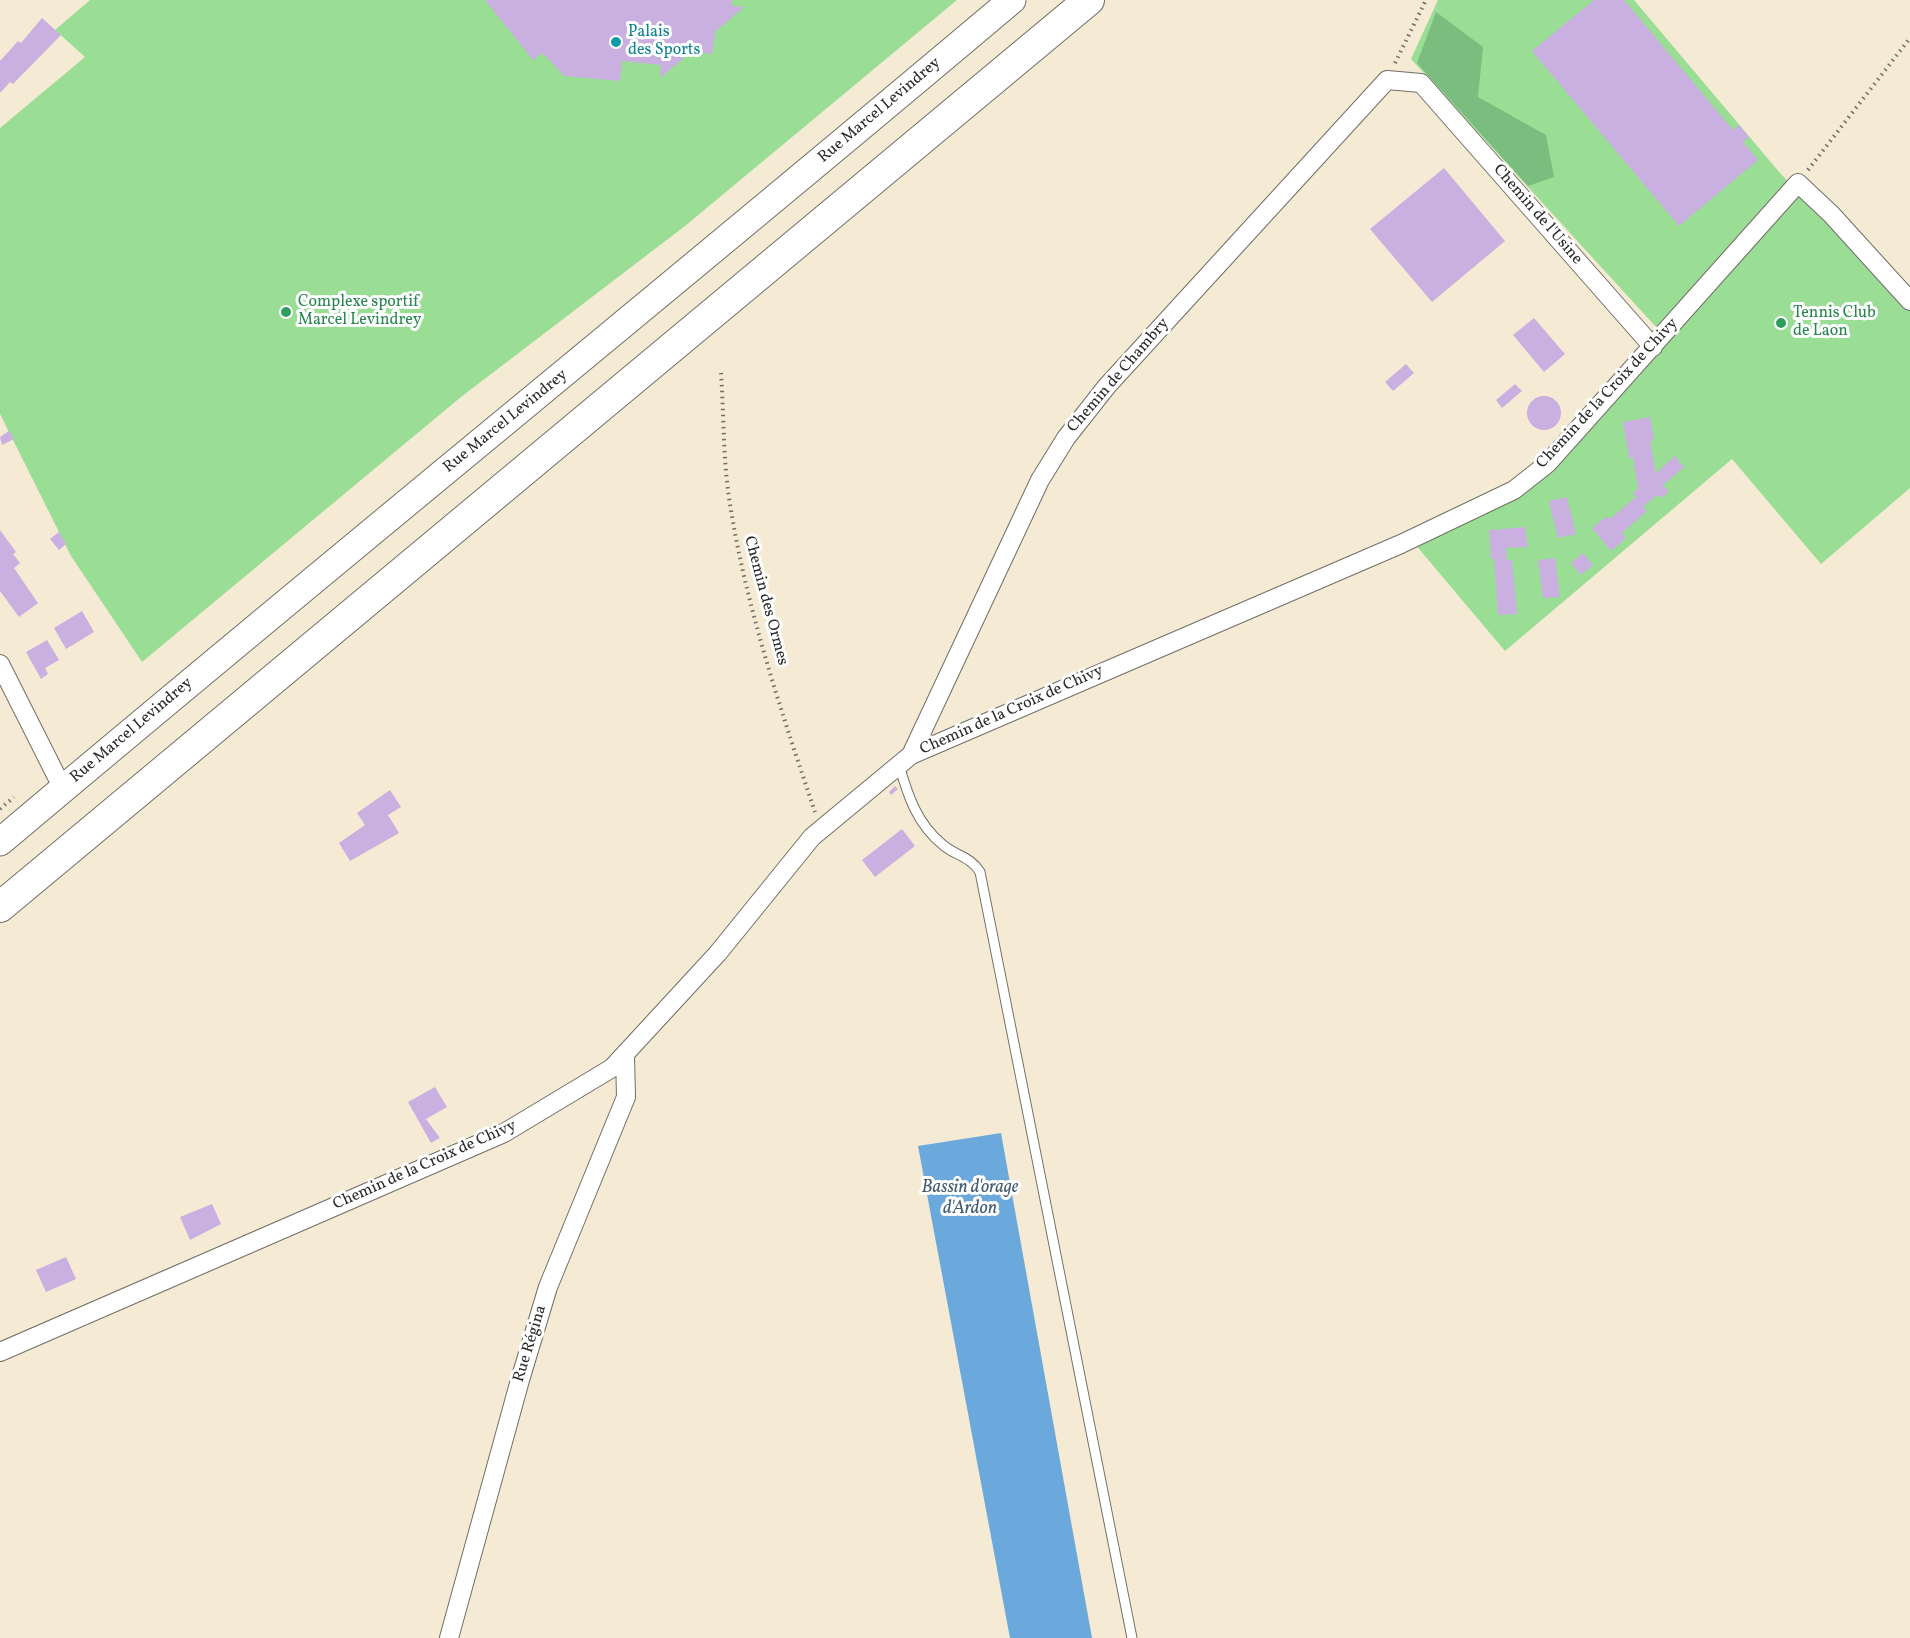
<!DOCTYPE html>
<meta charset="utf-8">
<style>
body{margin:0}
canvas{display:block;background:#f5ead4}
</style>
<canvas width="1910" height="1638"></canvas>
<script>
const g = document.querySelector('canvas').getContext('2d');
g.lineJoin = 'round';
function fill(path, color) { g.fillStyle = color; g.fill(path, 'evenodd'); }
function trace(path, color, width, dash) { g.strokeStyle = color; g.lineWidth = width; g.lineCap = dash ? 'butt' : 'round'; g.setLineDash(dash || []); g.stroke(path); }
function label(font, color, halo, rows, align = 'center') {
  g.font = font + ' Vollkorn,serif'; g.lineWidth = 6; g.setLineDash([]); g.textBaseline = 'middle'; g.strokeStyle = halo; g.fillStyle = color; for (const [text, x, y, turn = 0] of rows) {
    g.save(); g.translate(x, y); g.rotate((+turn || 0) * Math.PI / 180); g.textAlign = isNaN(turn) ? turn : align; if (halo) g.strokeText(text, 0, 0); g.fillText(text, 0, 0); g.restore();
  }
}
fill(new Path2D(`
 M90 0H957L685 226 461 397 142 662 71 556 0 414V128L85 57 55 30Z
 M1438 0H1634L1780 173 1910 309V488L1821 564 1732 459 1505 651 1414 543 1530 488 1666 338 1411 59Z`), '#9ade96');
fill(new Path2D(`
 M1436 12 1483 47 1478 97 1546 135 1554 177 1528 186 1417 63Z`), '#7bbd7f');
fill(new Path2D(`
 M1001 1133 1092 1638H1010L918 1146Z`), '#6ba8dc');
fill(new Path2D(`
 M485 0H732V6L744 7 715 32 712 54 691 52 660 78 661 65 622 61 620 81 564 76 543 53 533 60Z
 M1594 0H1624L1733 130 1739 125 1749 137 1743 142 1758 160 1679 226 1532 51Z
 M42 18 61 35 13 84 10 82 0 93V61L18 41 21 43Z
 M1444 168 1505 241 1432 302 1370 229Z
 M1534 318 1565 354 1544 372 1513 335Z
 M1406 364 1414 373 1393 391 1385 382Z
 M1515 384 1522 391 1502 408 1496 400Z
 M1527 413a17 17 0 1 1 34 0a17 17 0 1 1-34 0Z
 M1650 417 1654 439 1650 442 1656 473 1675 456 1684 467 1663 485 1669 492 1661 498 1657 495 1643 507 1647 511 1622 533 1626 538 1611 551 1592 528 1607 516 1610 519 1636 497 1633 493 1638 489 1633 457 1629 459 1623 422Z
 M9 431 14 439 2 445 0 437Z
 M1567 497 1576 534 1558 538 1549 501Z
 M1525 527 1528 547 1506 548 1507 560H1512L1517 614 1498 615 1494 559 1491 558 1489 530Z
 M0 530 16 552 13 554 20 563 14 568 38 603 19 617 0 591Z
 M59 532 66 544 59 550 50 539Z
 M1583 553 1593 565 1581 575 1571 563Z
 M1555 558 1560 597 1543 598 1538 560Z
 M82 611 94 632 66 649 54 628Z
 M47 640 59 660 45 668 48 674 41 679 26 652Z
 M895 786 898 789 891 795 889 792Z
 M390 790 401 807 388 815 399 833 350 861 339 843 365 825 357 813Z
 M902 829 915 846 875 877 862 860Z
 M435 1087 447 1107 426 1119 440 1138 431 1143 408 1102Z
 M212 1204 221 1224 190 1240 180 1217Z
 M66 1257 76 1279 46 1292 36 1270Z`), '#caafe1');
const lane = new Path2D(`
 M899 765C908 796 917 824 943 845 956 856 970 856 980 872L1132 1638`);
const street = new Path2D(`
 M0 664 63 789
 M911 755 1040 480 1066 438 1107 386 1387 80 1421 83 1653 347
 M0 1352 504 1133 612 1068 718 953 812 837 911 755 1401 544 1514 490 1547 464 1798 183 1831 214 1910 301
 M449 1638 520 1380 548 1287 626 1097 625 1056`);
const secondary = new Path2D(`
 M0 842C335 559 677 283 1012 0`);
const primary = new Path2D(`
 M0 907 1089 0`);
trace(lane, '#726e66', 11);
trace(street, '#726e66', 20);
trace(secondary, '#726e66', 29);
trace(primary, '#726e66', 32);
trace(new Path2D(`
 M1395 63 1426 0
 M1808 170 1910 38
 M721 373C724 416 723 462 730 504 746 607 782 714 815 812
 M0 809 14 797`), '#726e66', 4, [1.5, 4.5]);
trace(lane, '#fff', 9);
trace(street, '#fff', 18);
trace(secondary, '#fff', 27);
trace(primary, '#fff', 30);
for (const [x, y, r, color] of [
 [616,42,6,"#0f9aa8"],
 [286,312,6,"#2e9e5b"],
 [1781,323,6,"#2e9e5b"]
]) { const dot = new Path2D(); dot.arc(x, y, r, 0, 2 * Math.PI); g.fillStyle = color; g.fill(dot); trace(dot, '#fff', 2); }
label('16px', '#0d838f', '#fff', [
 ["Palais",628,33],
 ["des Sports",628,51]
], 'left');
label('16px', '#2b2b2b', '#fff', [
 ["Rue Marcel Levindrey",880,111,-40],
 ["Chemin de l'Usine",1537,215,49],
 ["Chemin de Chambry",1119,376,-49],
 ["Chemin de la Croix de Chivy",1608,394,-47],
 ["Rue Marcel Levindrey",506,422,-39],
 ["Chemin des Ormes",765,601,75],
 ["Chemin de la Croix de Chivy",1012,711,-24],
 ["Rue Marcel Levindrey",132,731,-40],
 ["Chemin de la Croix de Chivy",425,1166,-24],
 ["Rue Régina",531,1344,-73]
]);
label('16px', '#27864d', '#fff', [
 ["Complexe sportif",298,303],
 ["Marcel Levindrey",298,321],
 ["Tennis Club",1793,314],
 ["de Laon",1793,332]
], 'left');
label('italic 18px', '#455d72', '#fff', [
 ["Bassin d'orage",970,1189],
 ["d'Ardon",970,1210]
]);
</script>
